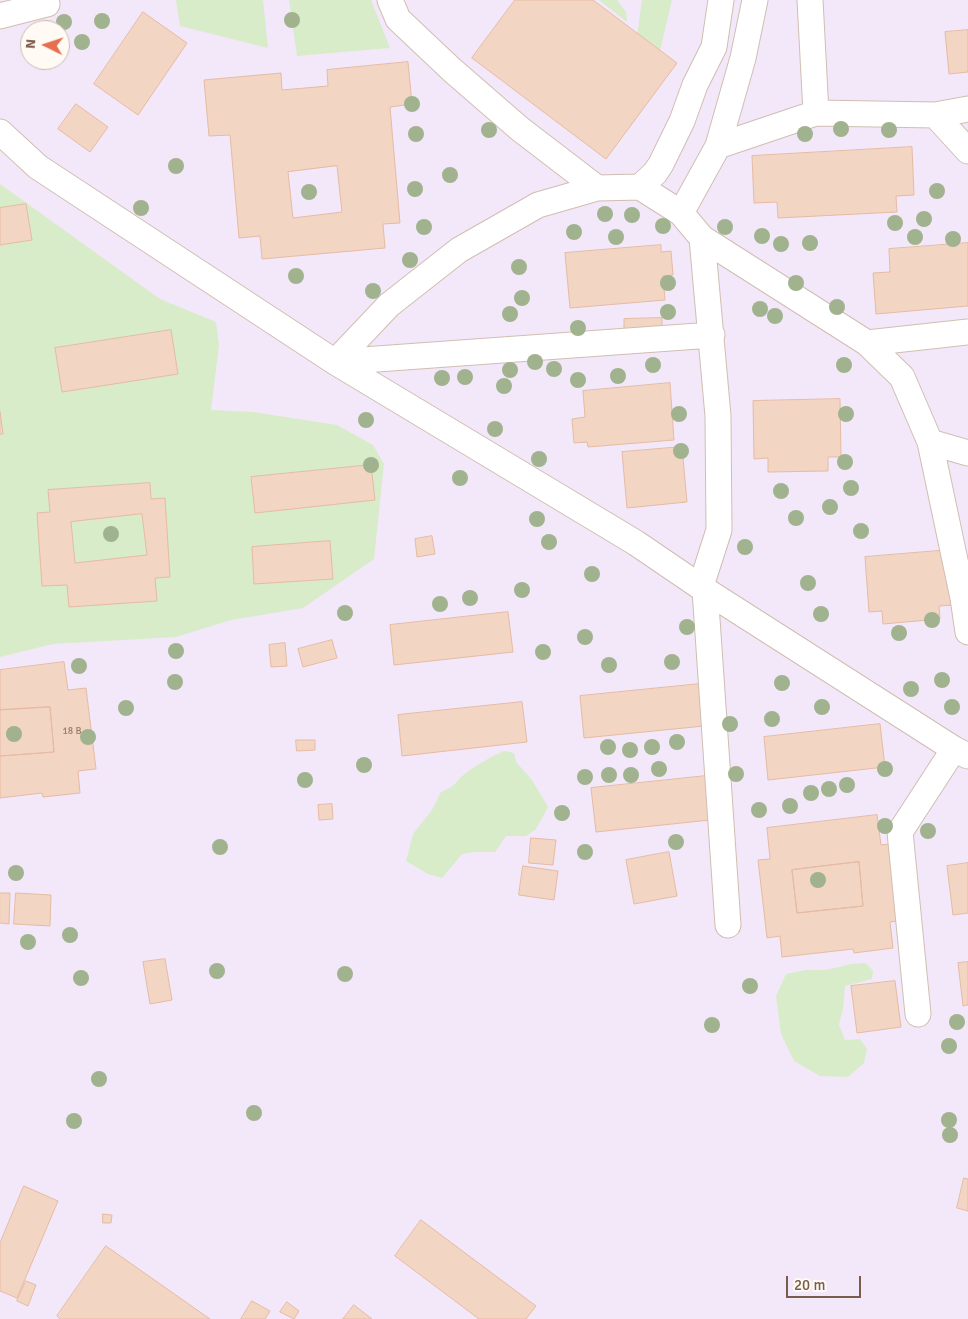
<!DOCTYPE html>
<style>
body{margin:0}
#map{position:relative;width:968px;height:1319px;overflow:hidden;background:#fdf6ec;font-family:Signika,sans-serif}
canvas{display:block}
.north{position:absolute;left:20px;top:20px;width:50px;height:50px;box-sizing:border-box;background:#fffaf3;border:1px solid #cabbb1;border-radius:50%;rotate:274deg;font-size:14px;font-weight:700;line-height:20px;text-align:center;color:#7a5c4d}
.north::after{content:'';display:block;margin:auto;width:18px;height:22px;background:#e76f51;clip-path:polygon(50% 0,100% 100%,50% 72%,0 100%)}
.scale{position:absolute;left:786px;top:1276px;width:75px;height:22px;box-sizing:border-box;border:2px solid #7a5c4d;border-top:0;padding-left:6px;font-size:15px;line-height:18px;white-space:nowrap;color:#7a5c4d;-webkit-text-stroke:4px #fffaf3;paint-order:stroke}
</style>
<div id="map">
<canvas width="968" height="1319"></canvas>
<div class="north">N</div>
<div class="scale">20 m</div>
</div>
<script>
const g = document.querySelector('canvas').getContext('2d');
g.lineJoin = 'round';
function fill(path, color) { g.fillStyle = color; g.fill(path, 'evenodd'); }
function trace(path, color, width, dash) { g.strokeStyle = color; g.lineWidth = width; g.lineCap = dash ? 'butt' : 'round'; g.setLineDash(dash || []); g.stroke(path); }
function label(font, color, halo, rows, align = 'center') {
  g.font = font + ' Signika,sans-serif'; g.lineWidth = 4.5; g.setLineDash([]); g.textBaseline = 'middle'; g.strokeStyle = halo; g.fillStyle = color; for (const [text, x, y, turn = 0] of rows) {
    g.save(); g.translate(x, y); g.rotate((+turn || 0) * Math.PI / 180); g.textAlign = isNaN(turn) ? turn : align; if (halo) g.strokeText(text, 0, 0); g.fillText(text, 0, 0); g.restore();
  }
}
fill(new Path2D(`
 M0 0H968V1319H0ZM30 30H60V60H30Z`), '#f3e8fa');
fill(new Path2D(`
 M176 0H263L268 48 180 26Z
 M289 0H371L390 48 297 56Z
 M599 0H617L626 12 627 22Z
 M642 0H672L660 51 637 36Z
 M0 184 160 299 216 322 219 345 211 410 253 412 337 425 373 445 384 464 374 559 303 608 231 620 176 637 53 644 0 657Z
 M504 751 514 753 516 762 532 780 548 807 536 829 526 836H506L495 852H475L462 854 442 878 428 874 406 861 413 834 432 810 441 792C457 786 454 782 466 773 478 764 490 757 504 751Z
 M866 963 873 971 872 979 845 986 843 1009 839 1025 845 1040 860 1039 867 1049 864 1063 848 1077 820 1076 794 1061 781 1034 776 996 786 974 806 970H826L851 964Z`), '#d8ecc9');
const building = new Path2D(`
 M515 0H593L677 63 606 159 472 58Z
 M143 12 187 43 138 115 94 84Z
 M968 30V72L949 74 945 32Z
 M408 62 412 104 390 107 400 223 383 224 385 248 262 259 260 236 239 238 230 135 209 136 204 80 281 73 282 90 328 86 327 70ZM337 166 342 212 293 218 288 172Z
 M76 104 108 127 90 152 58 129Z
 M912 147 914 195 896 196 897 212 778 218 777 202 754 203 752 156Z
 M26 204 32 240 0 245V208Z
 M968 243V306L876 314 873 273 890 272 889 249Z
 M661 245V252L671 251 673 275 663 276 665 300 570 308 565 253Z
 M662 318V333H624V319Z
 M171 330 178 374 62 392 55 348Z
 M670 383 674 440 588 447 587 442 574 443 572 419 585 417 583 391Z
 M840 399 841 457H828V471L768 472V458L754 459 753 401Z
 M0 412 3 434H0Z
 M682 447 687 502 627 508 622 452Z
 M371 465 375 500 255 513 251 477Z
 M150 483 151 499 165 498 170 577 155 578 157 601 69 607 67 585 42 586 37 513 50 512 48 490ZM142 514 147 555 75 563 71 522Z
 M432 536 435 554 417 557 415 539Z
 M330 541 333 579 254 584 252 547Z
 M950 550 954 605 939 606 940 619 883 624 882 611 869 612 865 557Z
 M508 612 513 652 394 665 390 625Z
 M332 640 337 658 303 667 298 649Z
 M285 643 287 666 271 667 269 645Z
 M64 662 68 690 86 688 96 769 78 771 80 793 43 797 42 793 0 798V756L54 752 50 707 0 710V670Z
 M700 684 704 726 584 738 580 696Z
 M522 702 527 742 402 756 398 715Z
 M50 707 54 752 0 756V710Z
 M880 724 885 767 768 780 764 737Z
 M296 740H315V750L297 751Z
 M706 776 710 820 596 832 591 788Z
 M332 804 333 819 319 820 318 805Z
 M877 815 881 845 896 843 905 920 890 922 893 948 854 953 853 949 782 957 780 936 767 938 758 860 770 859 767 828ZM859 862 863 906 797 913 792 870Z
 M531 838 556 840 553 865 529 863Z
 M669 852 677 896 634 904 626 860Z
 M859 862 863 906 797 913 792 870Z
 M968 863V913L953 915 947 866Z
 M523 866 558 871 554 900 519 895Z
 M0 893H10L9 924 0 923Z
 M16 893 51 895 50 926 14 924Z
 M165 959 172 1000 150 1004 143 962Z
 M968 962V1005L963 1006 958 963Z
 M895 981 901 1027 857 1033 851 986Z
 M964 1178 968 1179V1211L957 1208Z
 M24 1186 58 1201 17 1298 0 1291V1243Z
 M103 1214 112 1215 111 1223H103Z
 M421 1220 536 1306 526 1319H479L395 1256Z
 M106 1246 210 1319H60L57 1316Z
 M26 1281 36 1285 28 1306 17 1301Z
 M252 1301 270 1311 265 1319H241Z
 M287 1302 299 1311 294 1319 280 1312Z
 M354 1305 372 1319H343Z`);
fill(building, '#f3d5c3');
trace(building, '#e6bba3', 1);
const minor = new Path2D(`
 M390 0 398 19 452 70 520 129 597 188
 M810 0 816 113
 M0 16 47 4 46 0
 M935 115 968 151
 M0 132 38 167 335 362 636 543 705 590 954 749 968 756
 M718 146 816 113 935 115 968 109
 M640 187 681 213 702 238 867 343 902 377 930 442 963 598 968 632
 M681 213 718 146 743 58 755 0
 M867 343 968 332
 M335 362 389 305 459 250 538 205 597 188 640 187 655 173 661 164 682 121 695 85 714 47 721 0
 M335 362 712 335
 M930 442 968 453
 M701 586 719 530 718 416 702 238
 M705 590 728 925
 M918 1014 900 832 954 749`);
trace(minor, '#d1beb0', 27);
trace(minor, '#fff', 25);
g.fillStyle = '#a0b28e';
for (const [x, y] of [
 [292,20],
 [102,21],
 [64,22],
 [82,42],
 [412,104],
 [841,129],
 [489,130],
 [889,130],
 [416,134],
 [805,134],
 [176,166],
 [450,175],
 [415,189],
 [937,191],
 [309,192],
 [141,208],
 [605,214],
 [632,215],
 [924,219],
 [895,223],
 [663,226],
 [424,227],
 [725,227],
 [574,232],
 [762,236],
 [616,237],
 [915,237],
 [953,239],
 [810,243],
 [781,244],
 [410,260],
 [519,267],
 [296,276],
 [668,283],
 [796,283],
 [373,291],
 [522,298],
 [837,307],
 [760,309],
 [668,312],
 [510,314],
 [775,316],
 [578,328],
 [535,362],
 [653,365],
 [844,365],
 [554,369],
 [510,370],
 [618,376],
 [465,377],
 [442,378],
 [578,380],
 [504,386],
 [679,414],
 [846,414],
 [366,420],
 [495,429],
 [681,451],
 [539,459],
 [845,462],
 [371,465],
 [460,478],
 [851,488],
 [781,491],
 [830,507],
 [796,518],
 [537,519],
 [861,531],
 [111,534],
 [549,542],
 [745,547],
 [592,574],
 [808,583],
 [522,590],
 [470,598],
 [440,604],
 [345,613],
 [821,614],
 [932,620],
 [687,627],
 [899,633],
 [585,637],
 [176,651],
 [543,652],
 [672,662],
 [609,665],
 [79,666],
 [942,680],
 [175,682],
 [782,683],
 [911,689],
 [822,707],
 [952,707],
 [126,708],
 [772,719],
 [730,724],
 [14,734],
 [88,737],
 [677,742],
 [608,747],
 [652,747],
 [630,750],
 [364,765],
 [659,769],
 [885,769],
 [736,774],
 [609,775],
 [631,775],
 [585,777],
 [305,780],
 [847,785],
 [829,789],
 [811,793],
 [790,806],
 [759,810],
 [562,813],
 [885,826],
 [928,831],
 [676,842],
 [220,847],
 [585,852],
 [16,873],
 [818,880],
 [70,935],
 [28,942],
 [217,971],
 [345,974],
 [81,978],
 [750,986],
 [957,1022],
 [712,1025],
 [949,1046],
 [99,1079],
 [254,1113],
 [949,1120],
 [74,1121],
 [950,1135]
]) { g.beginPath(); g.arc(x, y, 8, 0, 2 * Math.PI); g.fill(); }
label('10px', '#987a6a', null, [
 ["18 B",72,731]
]);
</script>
